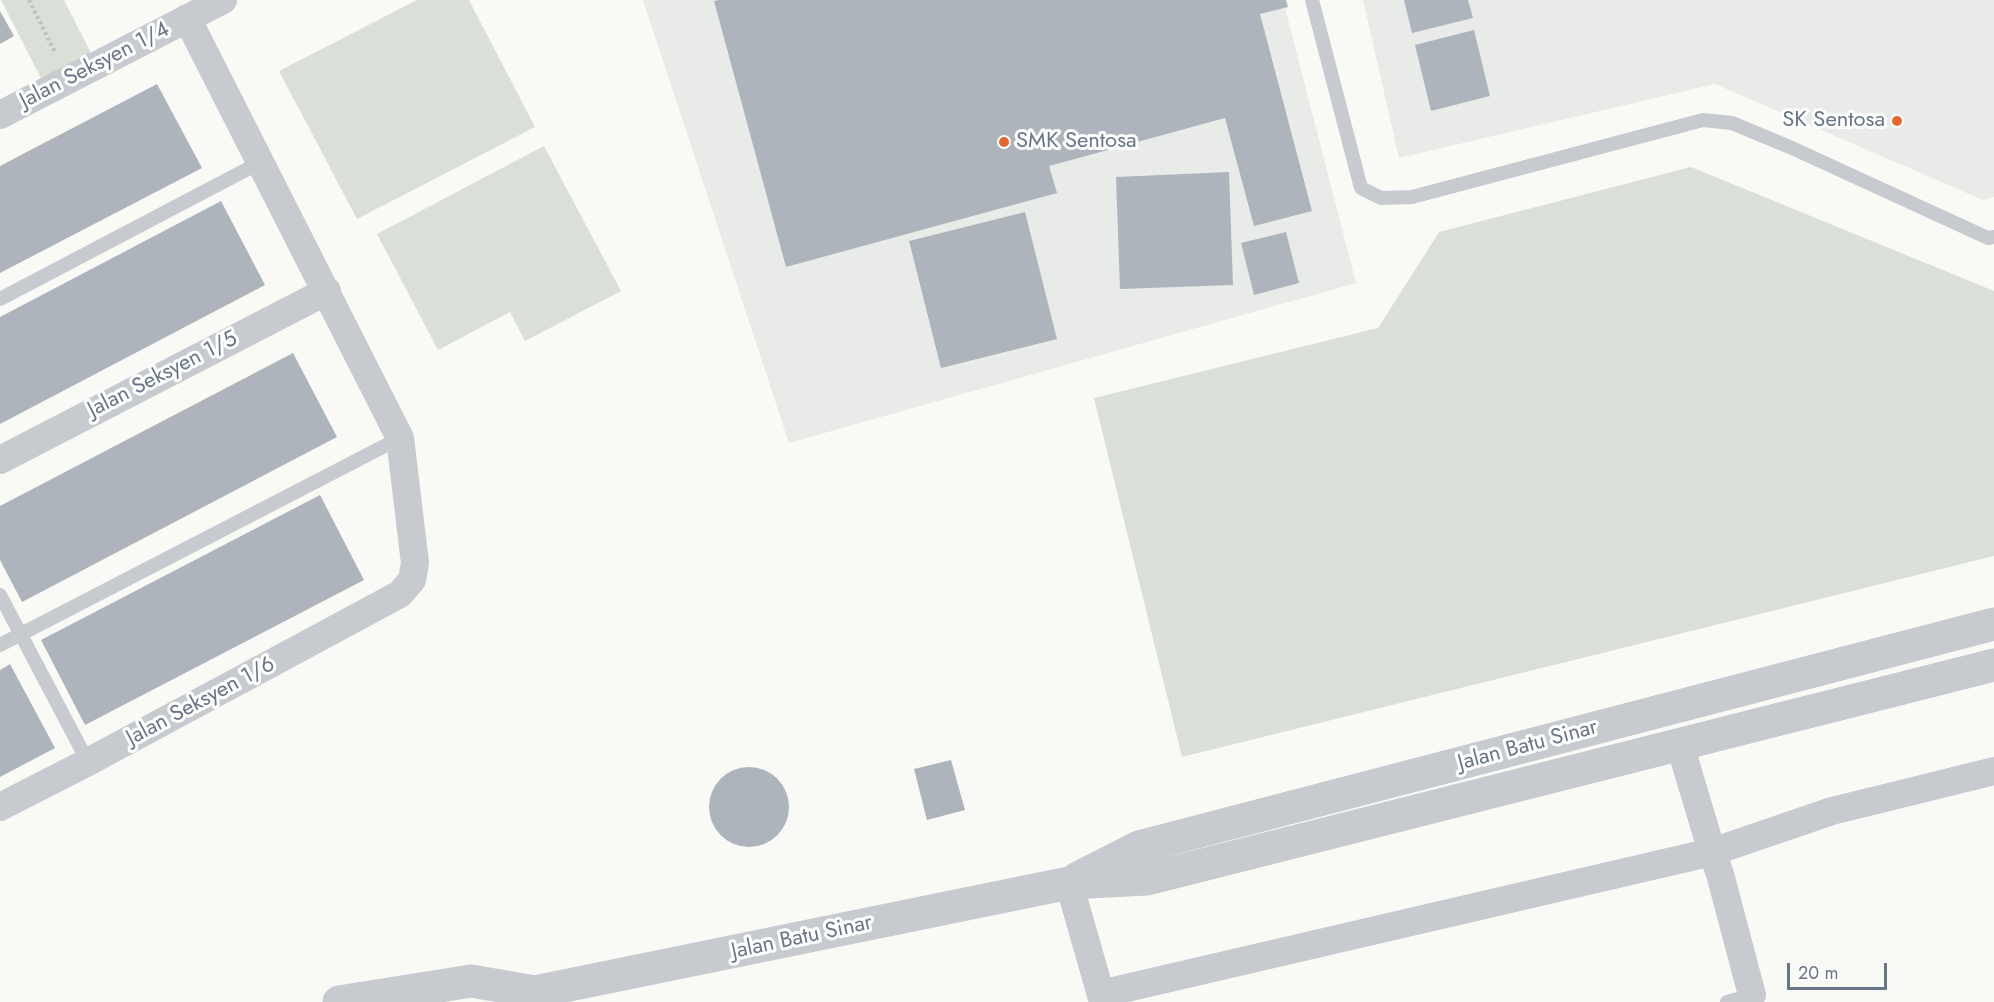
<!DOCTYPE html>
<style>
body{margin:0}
#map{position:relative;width:1994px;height:1002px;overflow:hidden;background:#f9f9f6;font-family:Jost,sans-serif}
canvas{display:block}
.scale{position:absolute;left:1787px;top:963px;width:100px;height:27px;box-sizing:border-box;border:3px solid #687687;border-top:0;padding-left:8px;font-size:18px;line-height:21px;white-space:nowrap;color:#687687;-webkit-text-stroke:4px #fff;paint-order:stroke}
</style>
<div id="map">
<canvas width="1994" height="1002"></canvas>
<div class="scale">20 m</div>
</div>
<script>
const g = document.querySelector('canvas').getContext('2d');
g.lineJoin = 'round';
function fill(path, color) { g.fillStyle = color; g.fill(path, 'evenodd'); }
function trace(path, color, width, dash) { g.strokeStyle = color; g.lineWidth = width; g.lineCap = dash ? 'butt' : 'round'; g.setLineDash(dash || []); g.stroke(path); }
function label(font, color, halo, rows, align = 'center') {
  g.font = font + ' Jost,sans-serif'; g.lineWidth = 6; g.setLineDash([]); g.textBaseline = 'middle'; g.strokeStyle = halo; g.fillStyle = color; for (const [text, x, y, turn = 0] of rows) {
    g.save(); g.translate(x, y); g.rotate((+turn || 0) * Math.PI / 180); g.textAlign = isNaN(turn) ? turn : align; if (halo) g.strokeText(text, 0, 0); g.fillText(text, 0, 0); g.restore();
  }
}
fill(new Path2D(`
 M643 0H1283L1356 283 789 443Z
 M1363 0H1994V197L1983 200 1715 84 1399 158Z`), '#e9ebe9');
fill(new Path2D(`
 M1 0H64L97 65 47 90Z
 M417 0H469L535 127 357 219 279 71Z
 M544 146 621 291 525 341 510 312 438 350 377 234Z
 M1691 167 1994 291V556L1182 757 1094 398 1378 328 1439 232Z`), '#dae0d7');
fill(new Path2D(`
 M719 0H1286L1288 7 1260 14 1312 211 1254 226 1225 118 1049 166 1057 193 786 267 714 1Z
 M1404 0H1468L1473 18 1412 33Z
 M0 11 14 36 0 44Z
 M1474 30 1490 96 1431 111 1415 45Z
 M157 84 202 168 0 273V166Z
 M1229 172 1233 285 1120 289 1116 177Z
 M221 201 265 285 0 424V317Z
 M1025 212 1057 339 941 368 909 241Z
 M1286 232 1299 283 1254 295 1241 243Z
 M293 353 337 437 22 602 0 560V506Z
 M320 495 364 580 85 725 41 640Z
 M10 664 55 748 0 777V670Z
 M951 760 965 810 927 820 914 769Z
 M709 807a40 40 0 1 1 80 0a40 40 0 1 1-80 0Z`), '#adb4bb');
trace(new Path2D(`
 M29 0 55 52`), '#bfc1c3', 4, [3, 3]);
trace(new Path2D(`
 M1312 0 1361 188 1381 198 1412 197 1703 120 1732 123 1792 148 1988 238 1994 237
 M0 299 261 162
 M0 595 88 762
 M0 645 400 438
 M1727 1002 1752 995`), '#c7cace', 14);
trace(new Path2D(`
 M0 115 223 0
 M0 460 327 291
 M1680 745 1712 852 1832 811 1994 771
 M0 807 88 762 400 594 412 580 415 563 400 438 187 18
 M1069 883 1103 1002
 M1101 994 1712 852 1720 874 1752 995`), '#c7cace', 28);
trace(new Path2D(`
 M1078 878 1139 847 1994 624
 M339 1002 471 981 535 992
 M516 1002 535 992 1069 883 1147 879 1994 665`), '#c7cace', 33);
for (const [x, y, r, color] of [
 [1897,121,6,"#e4672b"],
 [1004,142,6,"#e4672b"]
]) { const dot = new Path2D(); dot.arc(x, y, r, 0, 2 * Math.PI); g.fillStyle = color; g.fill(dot); trace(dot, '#fff', 2); }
label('22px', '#687687', '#fff', [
 ["Jalan Seksyen 1/4",95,66,-27],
 ["Jalan Seksyen 1/5",163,375,-27],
 ["Jalan Seksyen 1/6",201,702,-28],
 ["Jalan Batu Sinar",1528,746,-15],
 ["Jalan Batu Sinar",802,938,-12]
]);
label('22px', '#687687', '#fff', [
 ["SK Sentosa",1885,121],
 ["SMK Sentosa",1016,142,"left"]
], 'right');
</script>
